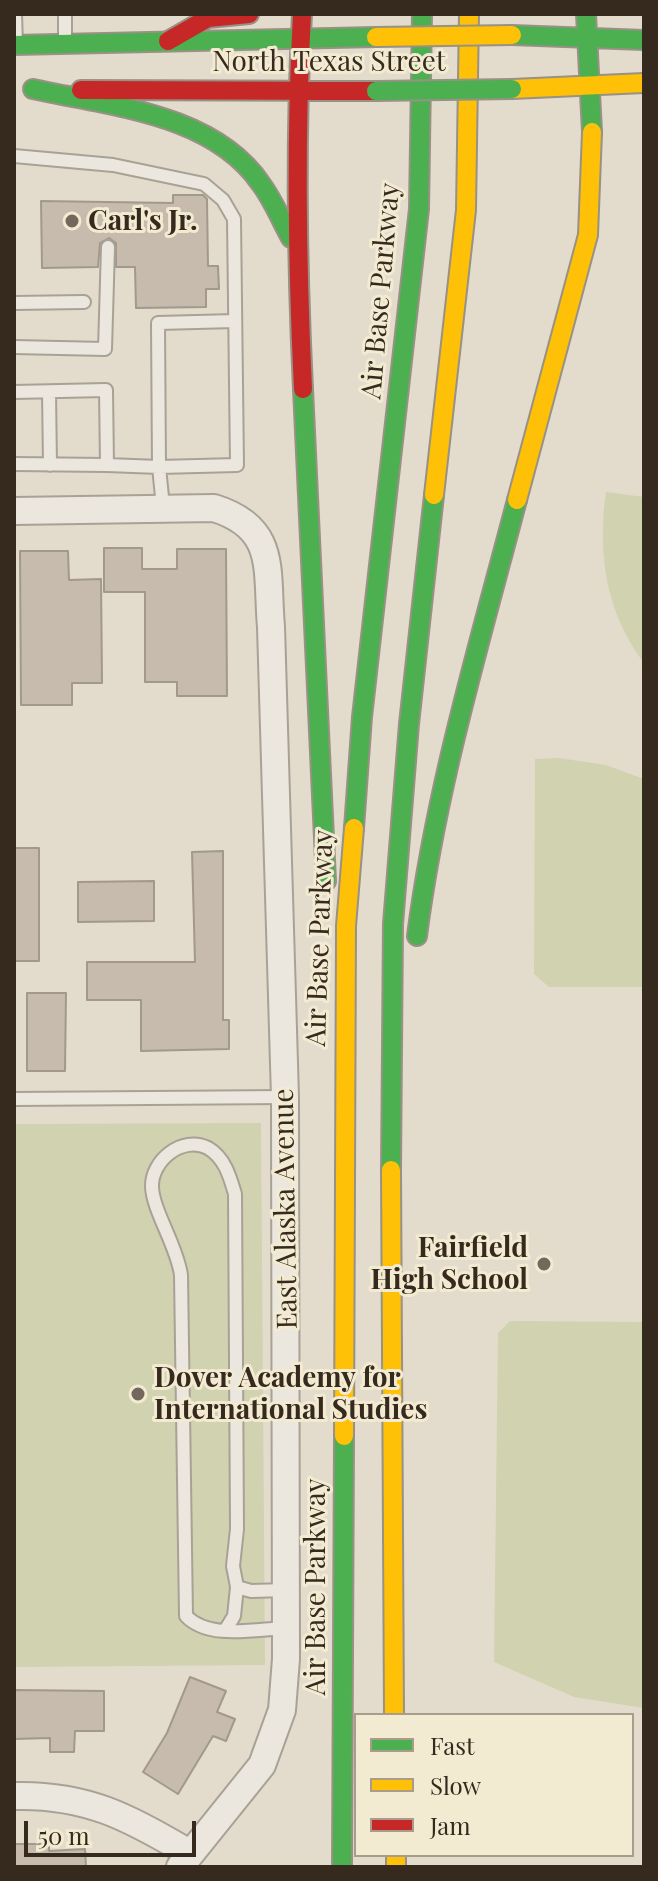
<!DOCTYPE html>
<style>
body{margin:0}
#map{position:relative;width:658px;height:1881px;overflow:hidden;background:#e3dccc;font-family:"Playfair Display",serif}
canvas{display:block}
.frame{position:absolute;inset:0;border:16px solid #362a1e;pointer-events:none}
.legend{position:absolute;left:354px;top:1713px;width:280px;height:144px;box-sizing:border-box;background:#f3ead2;border:2px solid #a79d8a;margin:0;padding:10px 14px;list-style:none;font-size:24px;color:#362a1e}
.legend li{display:flex;align-items:center;gap:16px;height:40px}
.legend b{width:40px;border:2px solid #a79d8a}
.scale{position:absolute;left:24px;top:1821px;width:172px;height:36px;box-sizing:border-box;border:4px solid #362a1e;border-top:0;padding-left:10px;font-size:24px;line-height:28px;white-space:nowrap;color:#362a1e;-webkit-text-stroke:6px #f3ead2;paint-order:stroke}
</style>
<div id="map">
<canvas width="658" height="1881"></canvas>
<div class="frame"></div>
<ul class="legend">
<li><b style="height:10px;background:#4caf50"></b>Fast</li>
<li><b style="height:10px;background:#ffc107"></b>Slow</li>
<li><b style="height:10px;background:#c62828"></b>Jam</li>
</ul>
<div class="scale">50 m</div>
</div>
<script>
const g = document.querySelector('canvas').getContext('2d');
g.lineJoin = 'round';
function fill(path, color) { g.fillStyle = color; g.fill(path, 'evenodd'); }
function trace(path, color, width, dash) { g.strokeStyle = color; g.lineWidth = width; g.lineCap = dash ? 'butt' : 'round'; g.setLineDash(dash || []); g.stroke(path); }
function label(font, color, halo, rows, align = 'center') {
  g.font = font + ' "Playfair Display",serif'; g.lineWidth = 6; g.setLineDash([]); g.textBaseline = 'middle'; g.strokeStyle = halo; g.fillStyle = color; for (const [text, x, y, turn = 0] of rows) {
    g.save(); g.translate(x, y); g.rotate((+turn || 0) * Math.PI / 180); g.textAlign = isNaN(turn) ? turn : align; if (halo) g.strokeText(text, 0, 0); g.fillText(text, 0, 0); g.restore();
  }
}
fill(new Path2D(`
 M606 492 644 497V663C606 613 597 553 606 492Z
 M559 758 606 765 644 779V987H549L534 974 535 759Z
 M261 1123 265 1665 14 1667V1124Z
 M510 1321 644 1322V1708L574 1697 494 1662 498 1333Z`), '#d1d2af');
const building = new Path2D(`
 M173 195H203L207 199 208 266H218L219 289H206V307L136 308 135 267H116V243L109 238 100 243 98 267 42 268 41 201 173 203Z
 M104 548H142V569H177V549H226L227 696H177V682H145V592H104Z
 M20 551H68L69 580 101 579 102 683H72V705H21Z
 M14 848H39V961H14Z
 M223 851V1020H229V1049L141 1051V1000H87V962H195L192 852Z
 M154 881V921L78 922V882Z
 M27 993H66L65 1071H27Z
 M190 1677 226 1691 217 1712 235 1719 226 1741 213 1736 178 1794 143 1772 167 1733Z
 M14 1690 104 1691V1731H75L74 1752H50V1738L14 1739Z
 M14 1844H49V1851L85 1849 86 1867H14Z`);
fill(building, '#c6bbad');
trace(building, '#a3988c', 2);
const lane = new Path2D(`
 M15 14 16 43
 M65 14V39
 M14 156 113 165 204 184 223 200 234 219 237 465 159 467 163 507
 M14 303 84 302
 M14 347 105 349 108 247
 M14 392 106 390 107 465 159 467 158 323 235 321
 M49 392 50 465
 M14 464 107 465
 M14 1099 285 1097
 M286 1628C256 1629 209 1640 186 1616L181 1275C177 1246 153 1211 152 1187 151 1161 182 1135 208 1148 225 1158 230 1177 235 1194L237 1529 233 1566 237 1587 251 1591 287 1590
 M226 1629 234 1616 237 1587`);
const street = new Path2D(`
 M14 511 214 508C278 528 266 570 271 627L285 1097 286 1659 282 1710 262 1765 180 1867
 M14 1796C85 1794 129 1817 189 1853`);
const fast = new Path2D(`
 M586 14 592 132
 M512 35 644 40
 M14 45 376 37
 M33 89C109 106 213 113 261 184 273 200 281 220 291 238
 M303 389 326 881
 M354 828 362 717 419 209 422 14
 M417 936C436 788 479 645 517 500
 M391 1170 393 924 409 724 434 495
 M342 1867 344 1436`);
const slow = new Path2D(`
 M512 89 644 83
 M434 495 466 210 469 14
 M517 500 588 235 592 132
 M391 1170 394 1715
 M344 1436 346 926 354 828
 M396 1855V1867`);
const jam = new Path2D(`
 M302 14C295 140 297 264 303 389
 M168 41 208 18 249 14
 M81 90 376 91`);
trace(lane, '#a8a196', 16);
trace(street, '#a8a196', 30);
trace(fast, '#989185', 22);
trace(slow, '#989185', 22);
trace(jam, '#989185', 22);
trace(lane, '#ebe7de', 12);
trace(street, '#ebe7de', 26);
trace(fast, '#4caf50', 18);
trace(slow, '#ffc107', 18);
trace(jam, '#c62828', 18);
const fastBridge = new Path2D(`
 M376 91 512 89`);
const slowBridge = new Path2D(`
 M376 37 512 35`);
trace(fastBridge, '#989185', 22, []);
trace(slowBridge, '#989185', 22, []);
trace(fastBridge, '#4caf50', 18);
trace(slowBridge, '#ffc107', 18);
for (const [x, y, r, color] of [
 [72,221,8,"#73685b"],
 [544,1264,8,"#73685b"],
 [138,1394,8,"#73685b"]
]) { const dot = new Path2D(); dot.arc(x, y, r, 0, 2 * Math.PI); g.fillStyle = color; g.fill(dot); trace(dot, '#f3ead2', 3); }
label('28px', '#362a1e', '#f3ead2', [
 ["North Texas Street",329,62],
 ["Air Base Parkway",381,291,-85],
 ["Air Base Parkway",320,938,-88],
 ["East Alaska Avenue",286,1209,-91],
 ["Air Base Parkway",316,1587,-90]
]);
label('bold 28px', '#362a1e', '#f3ead2', [
 ["Carl's Jr.",88,221],
 ["Fairfield",528,1248,"right"],
 ["High School",528,1280,"right"],
 ["Dover Academy for",154,1378],
 ["International Studies",154,1410]
], 'left');
</script>
